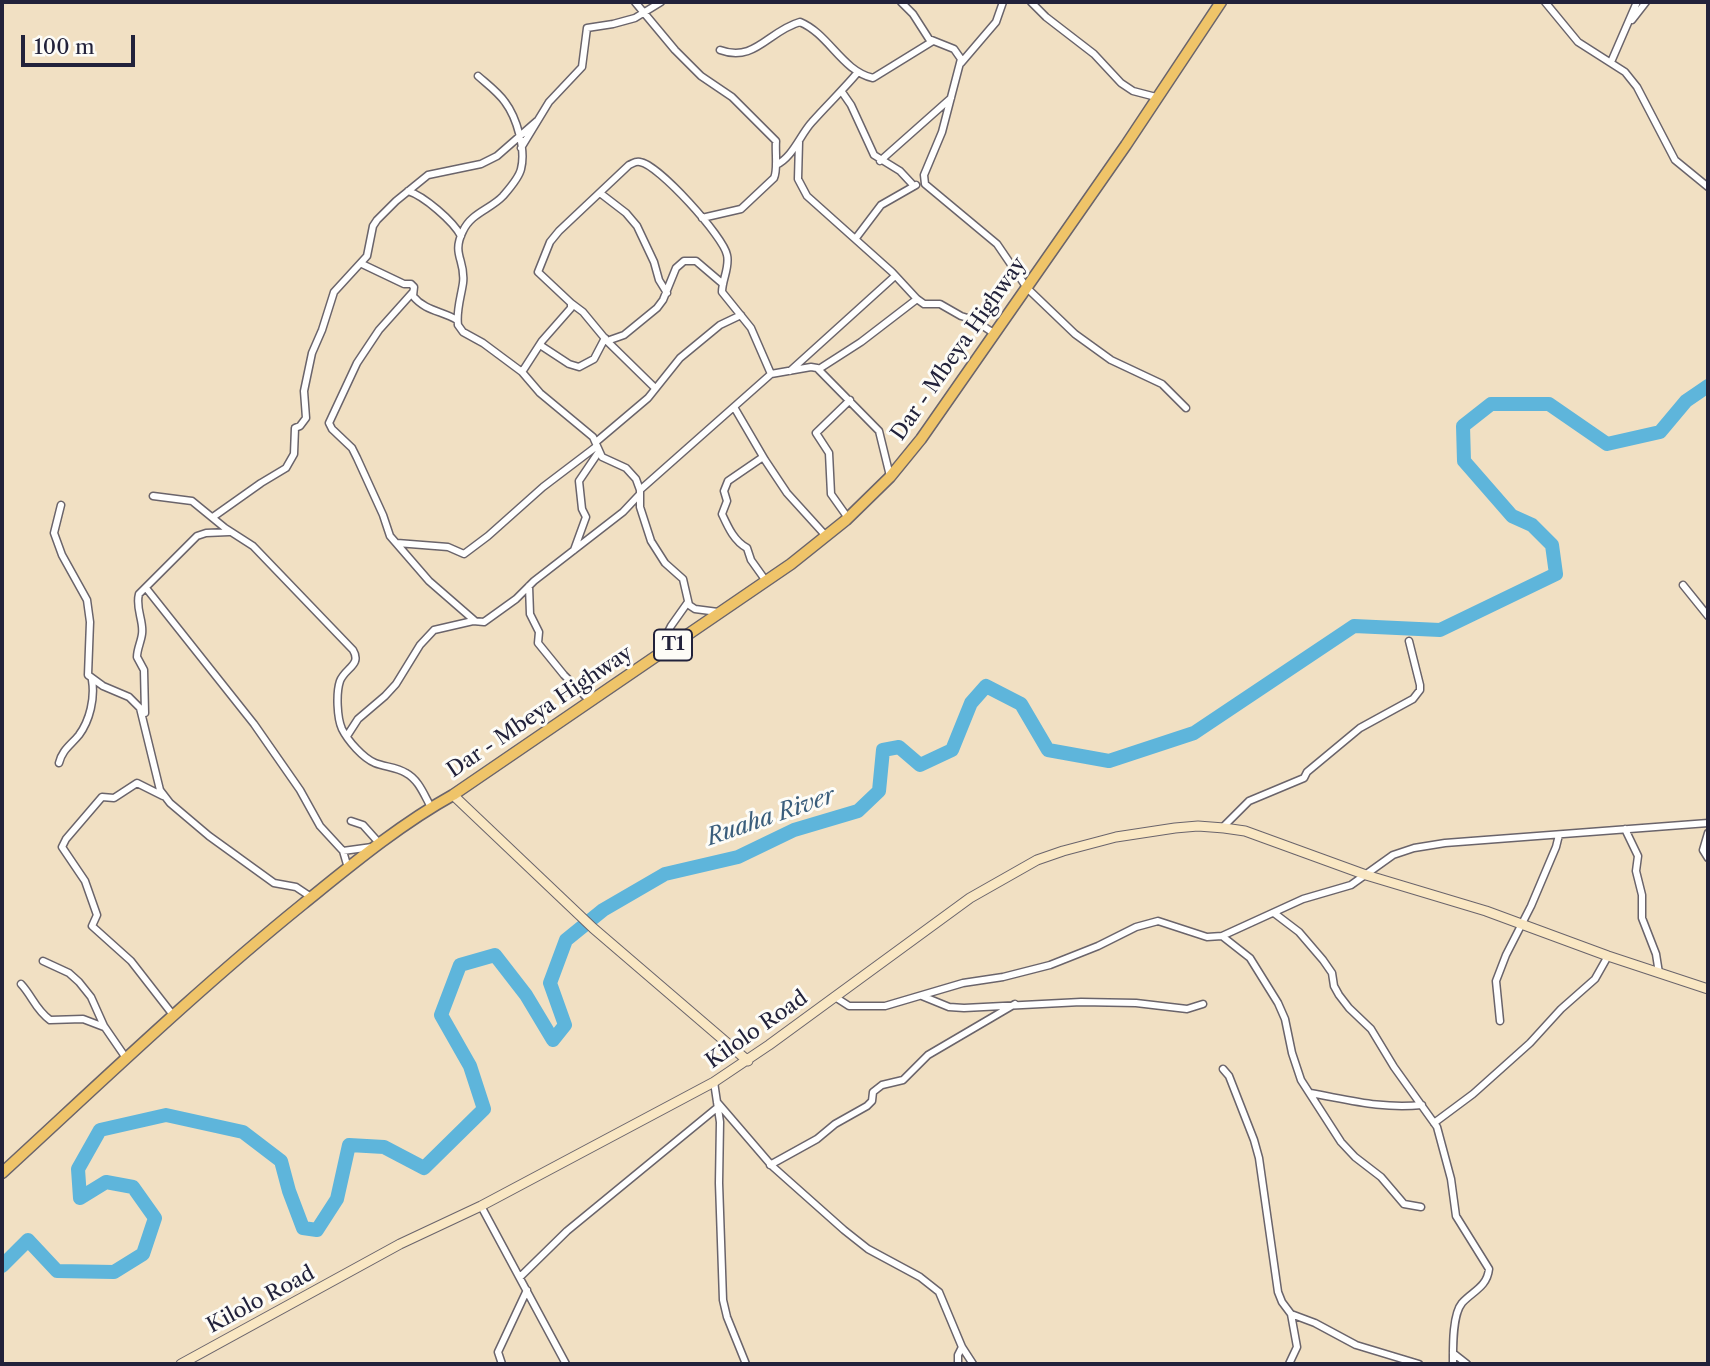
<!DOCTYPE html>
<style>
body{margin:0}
#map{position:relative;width:1710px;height:1366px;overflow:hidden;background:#f1e0c3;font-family:"Libre Caslon Text",serif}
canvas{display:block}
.frame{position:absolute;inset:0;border:4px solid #22223b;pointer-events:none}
.scale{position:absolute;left:21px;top:35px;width:114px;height:32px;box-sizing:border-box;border:4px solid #22223b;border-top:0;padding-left:9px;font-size:21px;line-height:24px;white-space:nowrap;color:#22223b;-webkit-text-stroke:5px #fdfcf7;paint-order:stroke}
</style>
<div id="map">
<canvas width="1710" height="1366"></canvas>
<div class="frame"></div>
<div class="scale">100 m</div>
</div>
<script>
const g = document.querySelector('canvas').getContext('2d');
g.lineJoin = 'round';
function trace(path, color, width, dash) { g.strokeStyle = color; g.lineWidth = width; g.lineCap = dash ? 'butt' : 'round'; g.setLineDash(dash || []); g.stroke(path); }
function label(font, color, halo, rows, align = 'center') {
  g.font = font + ' "Libre Caslon Text",serif'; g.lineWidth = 6; g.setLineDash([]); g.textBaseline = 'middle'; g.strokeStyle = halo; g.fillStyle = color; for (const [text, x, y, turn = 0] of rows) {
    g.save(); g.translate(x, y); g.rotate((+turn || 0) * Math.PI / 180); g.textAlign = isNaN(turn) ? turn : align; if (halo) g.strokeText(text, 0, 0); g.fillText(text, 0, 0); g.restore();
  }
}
trace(new Path2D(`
 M2 1266 28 1240 57 1271 114 1272 143 1254 155 1218 133 1187 106 1182 80 1198 78 1169 100 1130 166 1115 243 1132 281 1161 289 1191 303 1228 317 1230 337 1199 349 1145 384 1147 424 1168 484 1109 470 1066 441 1015 460 965 495 955 526 995 553 1040 565 1025 550 983 566 940 603 910 665 874 738 857 794 830 858 811 879 791 883 750 899 747 920 765 952 750 971 703 986 686 1021 704 1048 750 1109 761 1194 733 1354 626 1440 630 1556 574 1552 545 1532 525 1512 516 1464 461 1463 426 1491 404H1549L1607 444 1660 432 1686 401 1708 386`), '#5eb5db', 14);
const minor = new Path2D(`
 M635 2 675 50 701 76 732 97 776 141C775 151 778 170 774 178L741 209 702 218
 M901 2 913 14 929 39 954 49 961 59 942 132 924 175 925 184 997 244 1027 288 1075 334 1111 360 1162 384 1186 408
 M1031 2 1046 17 1094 54 1121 83 1133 91 1156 97
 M1545 2 1578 42 1625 72 1637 87 1675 160 1708 187
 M1632 20 1646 2
 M720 50C755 63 768 31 800 22 829 34 842 71 873 78L933 41
 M1611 62 1637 2
 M961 63 996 22 1003 2
 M478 76C487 84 498 92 505 102 517 118 526 150 521 169 519 178 509 189 503 196 491 209 471 213 463 231 451 255 466 260 463 283 461 297 456 311 458 325L463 332 483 343 522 372 540 393 593 437 602 457 626 468 636 479 640 490V507L651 541 665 563 683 579 689 605 695 609 718 612
 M842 92 851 105 874 155 900 171 914 186
 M799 142 798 179 807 196 892 272 917 299 924 304H940L961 316 974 320 995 334
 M521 148 549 102 582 67 587 28 613 24 635 18 661 2
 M880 161 951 98
 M776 165C793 157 800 135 812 122 827 105 843 90 858 72
 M408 191C424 196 453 221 461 236
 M600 193 626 213 637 226 654 262 659 280 667 293
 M856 238 881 205 916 185
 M362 264 404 284H411L414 287 413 296C425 311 442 311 457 320
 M413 292 379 330 357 363 329 423 332 429 352 448 357 458 383 515 390 536 429 581 475 621
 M571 303 583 312 607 341 655 388
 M607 341 624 335 657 308 663 300 676 268 684 261H696L723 284
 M540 345 569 364 579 367 594 359 605 338
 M819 369 861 342 917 299
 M790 371 895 276
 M522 372 542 341 571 308V303L538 272 550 242 559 231 629 165C634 163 635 161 640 162 658 164 724 237 727 255 730 267 722 280 722 292L751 328 771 374 811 367 817 368 879 431 890 476
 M734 407 765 460 787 493 826 536
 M596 442 648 398 680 358 720 325 741 315
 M763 457 728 481 724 491 727 501 722 514C728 527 734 541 747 548L751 560 766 581
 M640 490 771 374
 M153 496 192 501 225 528 253 546 353 650C362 665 345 668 340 681 336 693 337 718 342 729 348 741 363 758 375 763 385 767 397 767 406 773 419 780 424 795 431 807
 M61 505 54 533 62 555 87 600 90 622 88 675 103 686 129 697 140 708 160 790 170 803 209 836 274 883 296 887 311 897
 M213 517 261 483 286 468 294 454 295 428 300 426 306 418 304 391 312 353 322 330 334 292 367 256 373 226 377 220 396 201 428 175 481 164 497 156 537 121
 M848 518 831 494 829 453 816 433 850 400
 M397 543 448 547 464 554 488 536 543 487 597 446
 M574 550 586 517 582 509 579 481 598 453
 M1683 585 1708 616
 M529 586 530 614 539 632 538 643 564 675 589 700
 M146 588 254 724 300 790 320 826 343 851 348 868
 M657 654 671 626 688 602
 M145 713 144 670 137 657C137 649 141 642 142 634 144 621 135 608 139 594L197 536 206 533 229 532
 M347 736 358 719 385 696 396 684 420 645 434 630 473 621 484 622 516 599 534 581 623 512 639 495
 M59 763C62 750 71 745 79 735 90 720 95 698 92 680
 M163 796 137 783 114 798 102 797 66 839 62 847 85 881 97 915 92 926 131 961 173 1015
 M351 821 363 825 380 844
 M1222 828 1249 801 1304 778 1307 772 1360 728 1413 699 1420 690V685L1409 641
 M1625 829 1638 856 1636 871 1642 895V918L1656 954 1659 973
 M1708 833 1703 850 1708 858
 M343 851 372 847
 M1274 913 1299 932 1323 960 1332 973 1334 986 1339 995 1349 1008 1371 1029 1394 1067 1437 1127 1451 1179 1456 1216 1489 1269C1487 1287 1473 1291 1462 1303 1452 1315 1453 1349 1453 1364
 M1222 936 1250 958 1278 1003 1285 1019 1292 1053 1301 1080 1341 1142 1355 1157 1381 1177 1404 1204 1421 1207
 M43 961 69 973 79 982 91 997 104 1026 126 1058
 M21 984C33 997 35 1009 50 1020L83 1019 104 1027
 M922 996 949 1007 964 1008 1081 1002 1136 1003 1187 1009 1203 1004
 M835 997 849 1006H885L963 983 1003 977 1050 965 1098 946 1136 927 1158 921 1207 937 1222 936 1303 899 1351 885 1393 855 1414 848 1445 843 1708 823
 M1500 1021 1496 981 1506 955 1531 906 1556 847 1559 835
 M1223 1069 1229 1076 1254 1140 1259 1158 1278 1292 1282 1302 1291 1314 1315 1323 1356 1345 1419 1364
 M714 1082 720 1122 719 1183 723 1300 727 1317 746 1364
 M1310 1093C1350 1100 1381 1109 1422 1105
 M717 1102 772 1166 844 1230 868 1249 920 1277 939 1292 962 1347 973 1364
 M1434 1123 1473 1094 1530 1043 1561 1009 1595 979 1608 956
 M770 1165 817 1139 835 1124 867 1106 872 1101 873 1092 882 1085 903 1080 928 1055 1015 1004
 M481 1206 566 1364
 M520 1277 567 1231 718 1107
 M1453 1353 1467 1364
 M502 1364 498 1352 527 1290
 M958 1364V1355L962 1347
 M1289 1364 1297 1347 1291 1314`);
const secondary = new Path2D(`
 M453 795 593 928 748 1061
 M181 1364 400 1244 481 1206 714 1082 769 1045 970 898 1037 860 1063 851 1116 837 1175 828 1198 826 1224 828 1245 831 1366 875 1486 911 1608 956 1708 989`);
const trunk = new Path2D(`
 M2 1173C101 1082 198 989 303 904 350 866 399 825 453 795L791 564 846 520 890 477 921 439 1126 145 1221 2`);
trace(minor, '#6a646b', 9);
trace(secondary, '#6a646b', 11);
trace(trunk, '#6a646b', 13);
trace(minor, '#fff', 6);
trace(secondary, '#f9e7c3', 9);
trace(trunk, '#efc469', 10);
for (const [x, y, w] of [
 [673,645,38]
]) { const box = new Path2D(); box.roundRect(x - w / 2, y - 15.5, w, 31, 5); g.fillStyle = '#fdfcf7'; g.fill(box); trace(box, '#22223b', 2); }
label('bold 19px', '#22223b', null, [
 ["T1",673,645]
]);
label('21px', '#22223b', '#fdfcf7', [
 ["Dar - Mbeya Highway",959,349,-55],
 ["Dar - Mbeya Highway",540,712,-34],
 ["Kilolo Road",757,1030,-35],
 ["Kilolo Road",261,1300,-28]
]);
label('italic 23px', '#3a5d7b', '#fdfcf7', [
 ["Ruaha River",771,817,-19]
]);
</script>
